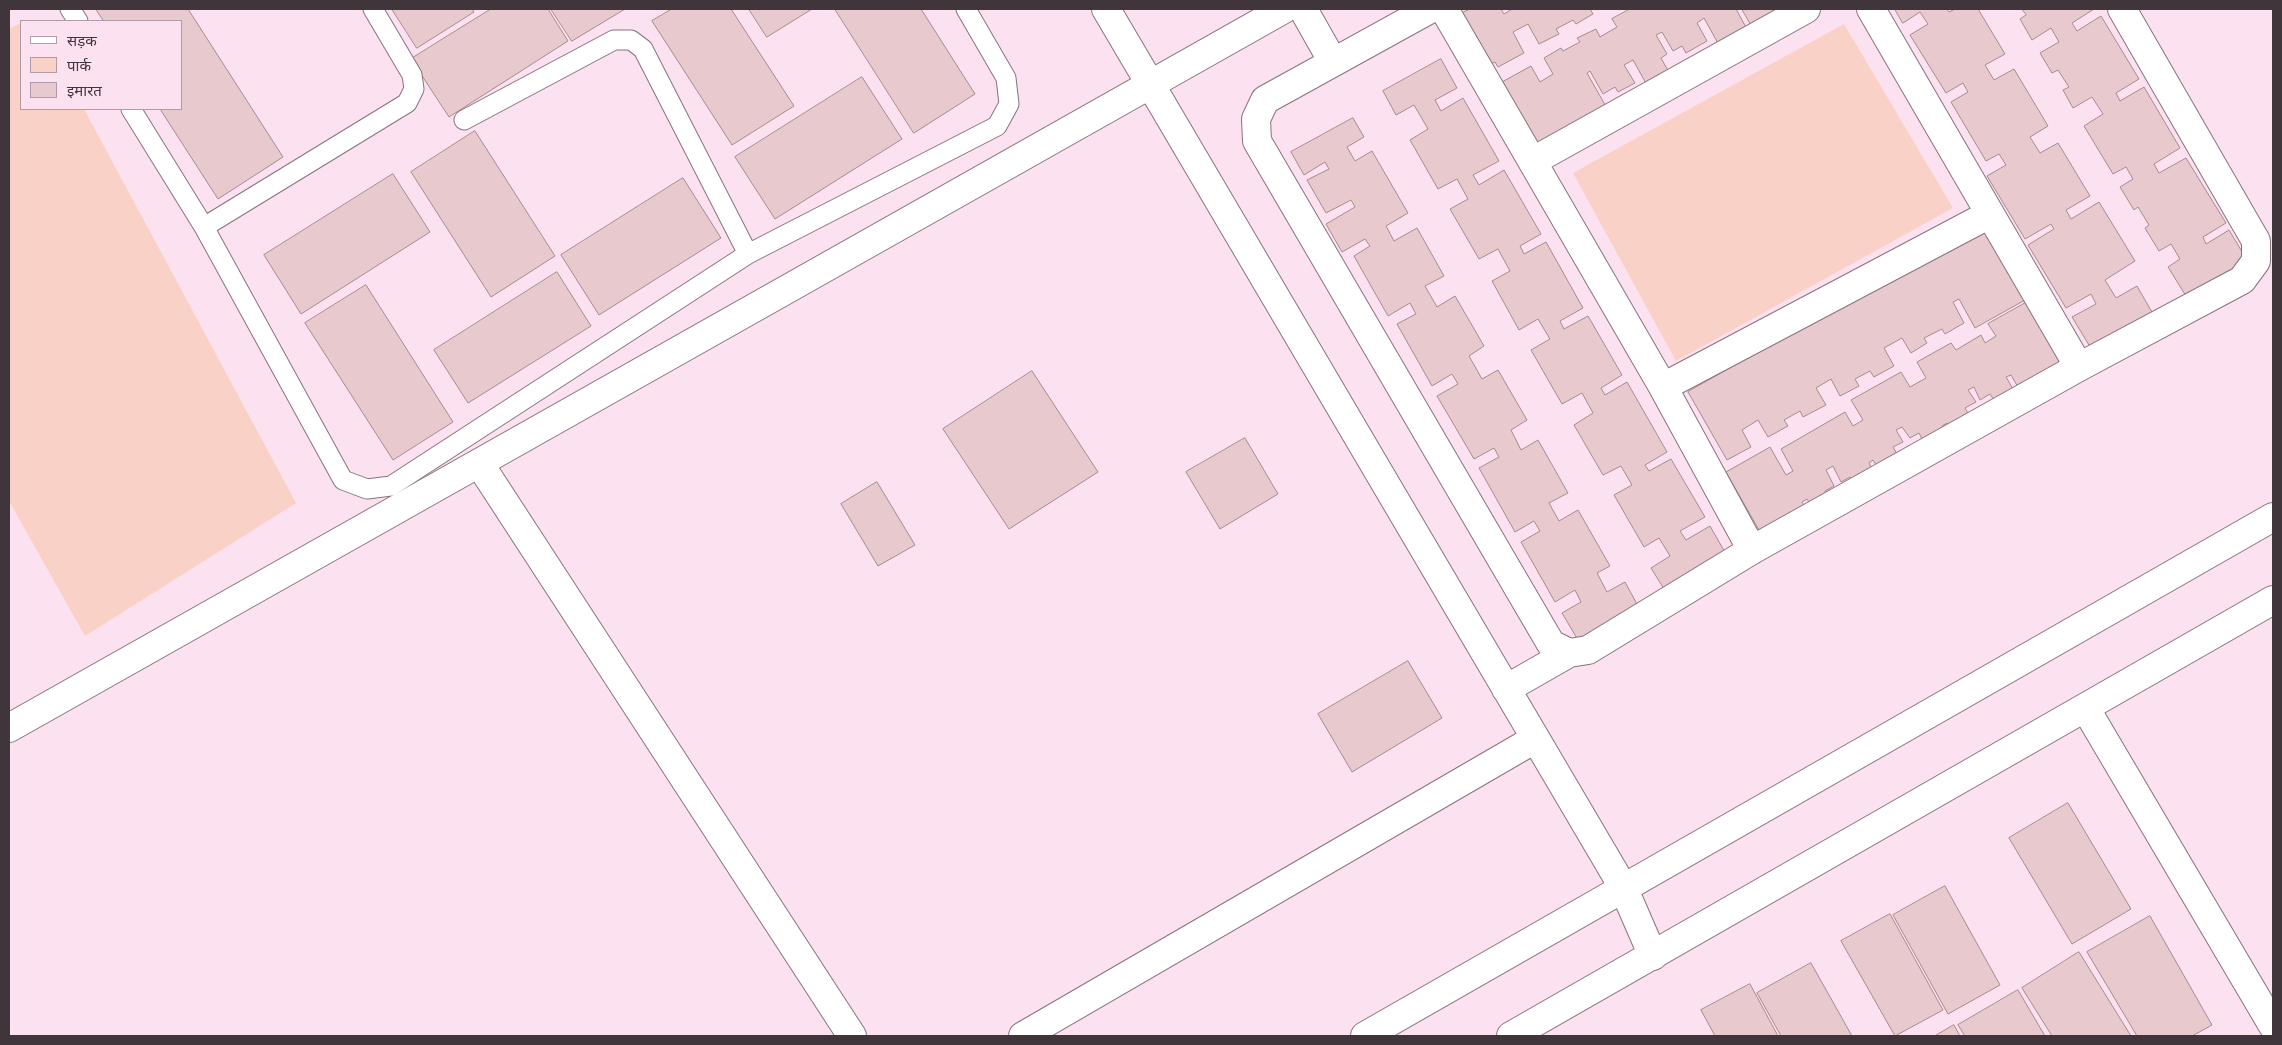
<!DOCTYPE html>
<meta charset="utf-8">
<style>
body{margin:0}
#map{position:relative;width:2282px;height:1045px;overflow:hidden;background:#fce1f0;font-family:"Noto Sans","Noto Sans Devanagari",sans-serif}
canvas{display:block}
.frame{position:absolute;inset:0;border:10px solid #3f353b;pointer-events:none}
.legend{position:absolute;left:20px;top:20px;width:162px;height:90px;box-sizing:border-box;background:#fce1f0;border:1px solid #b09ca8;margin:0;padding:6px 9px;list-style:none;font-size:15px;color:#3f353b}
.legend li{display:flex;align-items:center;gap:10px;height:25px}
.legend b{width:25px;border:1px solid #b09ca8}
</style>
<div id="map">
<canvas width="2282" height="1045"></canvas>
<div class="frame"></div>
<ul class="legend">
<li><b style="height:6px;background:#fff"></b>सड़क</li>
<li><b style="height:14px;background:#fad1c7"></b>पार्क</li>
<li><b style="height:14px;background:#e8c9cd"></b>इमारत</li>
</ul>
</div>
<script>
const g = document.querySelector('canvas').getContext('2d');
g.lineJoin = 'round';
function fill(path, color) { g.fillStyle = color; g.fill(path, 'evenodd'); }
function trace(path, color, width, dash) { g.strokeStyle = color; g.lineWidth = width; g.lineCap = dash ? 'butt' : 'round'; g.setLineDash(dash || []); g.stroke(path); }
fill(new Path2D(`
 M21 23V109H84L296 503 85 636 9 501V29Z
 M1844 24 1953 208 1676 361 1573 173Z`), '#fad1c7');
const building = new Path2D(`
 M96 9H188L283 157 218 199 160 109H181V21H104Z
 M392 9H472L474 12 417 48Z
 M491 9H548L568 41 449 117 411 59Z
 M551 9H625L572 41Z
 M672 9H731L794 106 732 145 652 21Z
 M749 9H812L767 37Z
 M835 9H921L975 94 914 133Z
 M1470 9H1501L1504 14 1512 9H1590L1593 14 1576 24 1573 20 1556 29 1559 34 1539 44 1528 24 1513 32 1524 53 1498 67 1495 62 1487 66 1458 15Z
 M1630 9H1736L1748 31 1720 47 1704 18 1697 23 1707 41 1686 53 1682 46 1673 51 1662 32 1656 35 1667 54 1661 58 1670 74 1648 87 1633 60 1624 65 1635 83 1618 92 1615 87 1603 94 1590 71 1587 73 1608 110 1540 148 1502 82 1531 66 1540 82 1553 74 1544 58 1561 48 1563 51 1580 42 1577 38 1596 29 1600 37 1617 27 1612 19Z
 M1742 9H1787L1753 28Z
 M1895 9H1947L1949 12 1955 9H1978L2005 54 1985 65 1994 80 2014 69 2048 126 2030 137 2040 153 2058 143 2090 196 2066 210 2071 219 2099 202 2135 261 2105 280 2116 298 2137 286 2153 314 2092 350 2072 317 2096 304 2091 294 2066 308 2028 245 2054 229 2051 224 2025 239 1987 176 2006 165 1999 154 1986 161 1951 102 1968 92 1963 83 1946 93 1910 35 1928 24 1920 12 1903 23Z
 M2022 9H2094L2072 23 2077 31 2101 16 2139 79 2116 93 2120 101 2144 87 2180 148 2154 164 2159 173 2186 158 2226 223 2203 237 2206 244 2229 230 2250 265 2189 301 2168 267 2180 259 2171 244 2159 251 2145 228 2149 225 2138 207 2134 210 2120 187 2133 179 2126 167 2113 174 2084 126 2103 114 2092 97 2073 108 2063 90 2069 87 2058 70 2052 73 2040 53 2059 42 2051 28 2032 40 2020 19 2026 15Z
 M1441 59 1457 88 1435 100 1441 111 1463 98 1499 161 1473 175 1479 185 1504 170 1541 234 1520 246 1524 254 1546 242 1583 308 1560 321 1564 329 1588 316 1622 375 1601 388 1605 395 1627 382 1667 452 1645 465 1649 471 1671 459 1705 517 1680 531 1686 540 1710 526 1726 554 1664 589 1651 568 1670 556 1659 538 1644 547 1614 495 1632 485 1621 466 1603 475 1574 425 1593 413 1582 393 1562 404 1531 350 1550 339 1538 319 1519 330 1492 281 1510 271 1498 249 1479 259 1450 209 1468 199 1457 179 1438 189 1410 140 1428 129 1414 105 1396 115 1383 91Z
 M862 77 902 139 775 219 735 157Z
 M1353 118 1364 137 1347 147 1355 161 1372 151 1408 213 1386 226 1394 241 1417 228 1444 276 1425 286 1437 307 1455 296 1484 346 1469 356 1482 379 1498 370 1527 420 1511 430 1521 450 1538 440 1568 493 1549 503 1559 521 1578 510 1610 566 1597 573 1607 592 1625 582 1638 606 1578 640 1562 613 1581 602 1575 590 1555 602 1521 542 1540 531 1534 521 1515 532 1479 468 1499 457 1494 448 1474 459 1437 396 1458 384 1452 374 1432 386 1397 324 1416 314 1410 303 1388 316 1354 256 1370 246 1365 239 1342 252 1326 224 1355 207 1351 200 1326 213 1307 180 1329 169 1325 162 1304 175 1291 152Z
 M475 131 555 256 491 297 411 172Z
 M393 174 430 232 301 314 264 255Z
 M683 178 721 238 599 315 561 255Z
 M1983 226 2025 300 1975 328 1959 299 1953 302 1964 323 1945 334 1942 329 1924 338 1927 343 1911 353 1902 338 1884 348 1894 366 1874 377 1870 371 1855 379 1859 386 1840 396 1831 379 1816 388 1826 405 1803 417 1800 411 1784 420 1788 426 1768 437 1758 420 1742 430 1751 447 1727 460 1688 392Z
 M557 272 591 326 468 403 434 350Z
 M366 285 453 422 393 460 305 323Z
 M2029 301 2068 368 2022 394 2011 375 2006 377 2013 389 1994 400 1990 394 1980 400 1974 387 1968 390 1976 402 1965 408 1969 415 1949 426 1947 423 1942 426 1944 430 1923 441 1919 433 1910 438 1902 427 1896 430 1903 442 1893 447 1898 456 1877 467 1873 460 1869 463 1873 471 1853 483 1850 477 1841 482 1833 466 1826 470 1834 486 1825 491 1828 496 1811 506 1807 499 1802 502 1809 513 1764 539 1726 472 1770 447 1786 475 1793 471 1781 449 1845 412 1853 426 1863 420 1851 400 1901 372 1910 387 1926 378 1917 362 1951 343 1956 350 1981 335 1985 343 1996 336 1988 324Z
 M1032 371 1098 472 1009 529 943 429Z
 M1245 438 1278 494 1220 529 1186 472Z
 M877 482 915 545 878 566 841 504Z
 M1408 661 1442 718 1352 772 1318 714Z
 M2068 803 2131 909 2072 944 2009 838Z
 M1945 886 2000 985 1948 1014 1893 915Z
 M1890 914 1943 1010 1895 1036 1841 941Z
 M2150 916 2212 1025 2192 1036H2137L2087 952Z
 M2079 952 2131 1036H2052L2022 988Z
 M1811 963 1852 1036H1781L1757 993Z
 M1750 984 1778 1036H1715L1701 1010Z
 M2018 990 2045 1036H1965L1958 1025Z
 M1954 1025 1960 1036H1935Z`);
fill(building, '#e8c9cd');
trace(building, '#a78a8e', 1);
const service = new Path2D(`
 M70 9 78 21
 M131 109 204 227 343 480 367 489 391 486 748 254 997 126 1009 104 1006 78 966 9
 M464 120 614 40H631L643 49 748 254
 M204 227 407 103 414 89 412 75 373 9`);
const minor = new Path2D(`
 M1106 9 1623 887 1653 956
 M1303 9 1333 62
 M1430 9 1265 100 1256 119 1257 141 1551 644 1569 653 1588 650 1752 550 2079 367 2242 280 2256 261V241L2122 9
 M1444 9 1663 387 1752 550
 M1871 9 2079 367
 M1533 161 1806 9
 M1663 387 1990 214
 M479 463 852 1036
 M1506 689 1569 653
 M2086 709 2273 1026
 M9 728 1284 9
 M1023 1036 1535 739`);
const tertiary = new Path2D(`
 M1365 1036 2273 517
 M1511 1036 2273 600`);
trace(service, '#89727f', 21);
trace(minor, '#89727f', 30);
trace(tertiary, '#89727f', 30);
trace(service, '#fff', 19);
trace(minor, '#fff', 28);
trace(tertiary, '#fff', 28);
</script>
